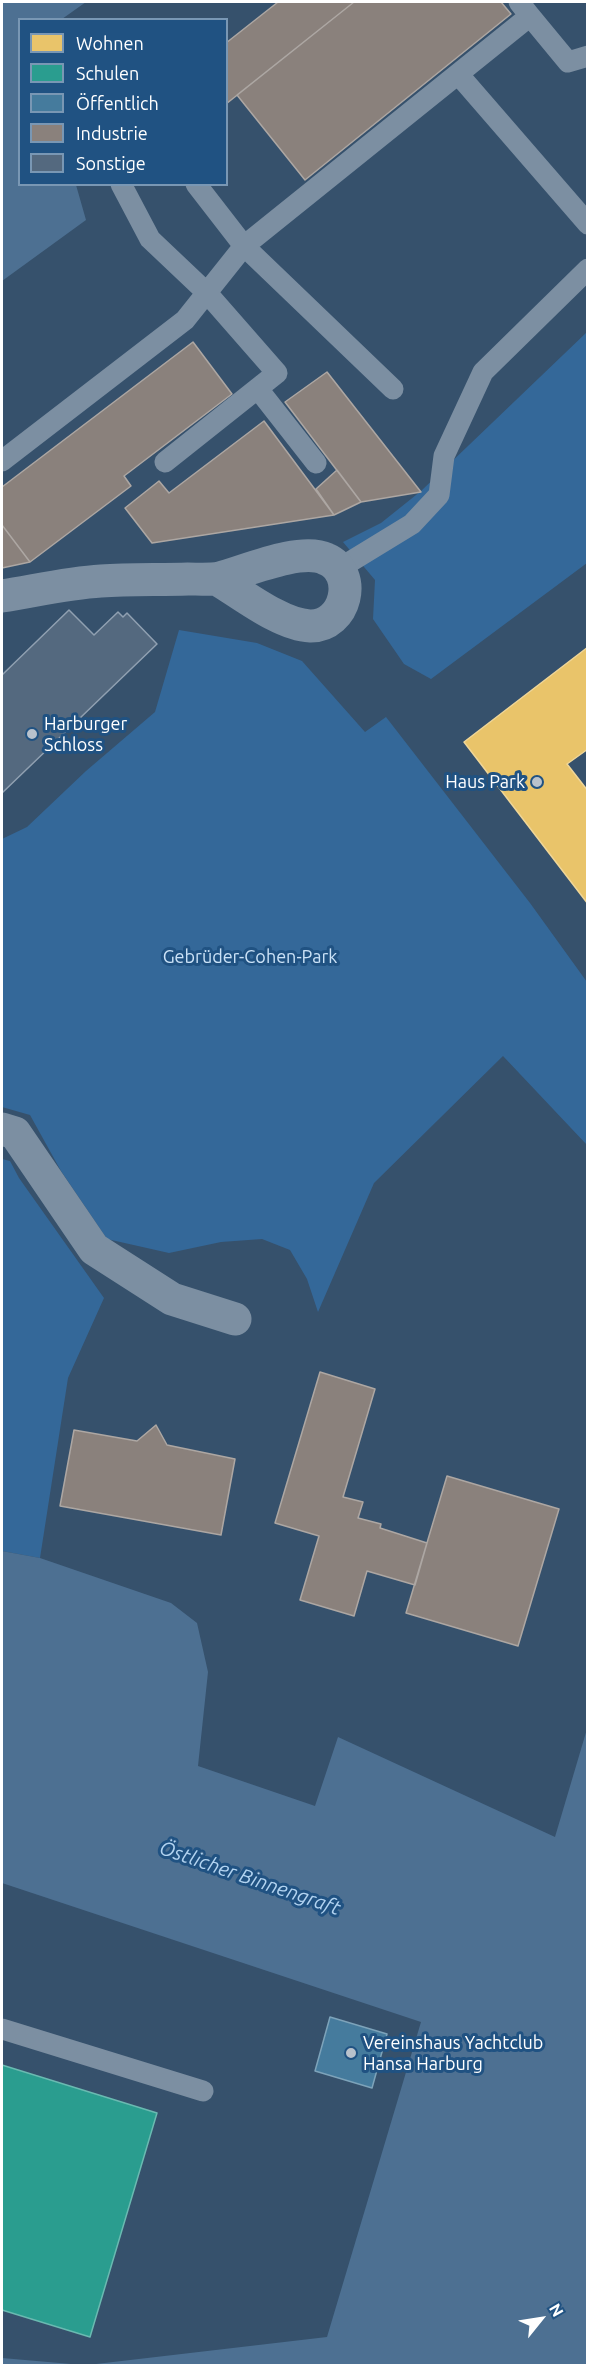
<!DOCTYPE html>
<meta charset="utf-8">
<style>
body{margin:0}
#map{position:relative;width:589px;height:2367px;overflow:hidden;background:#36516c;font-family:Ubuntu,sans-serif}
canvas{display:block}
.frame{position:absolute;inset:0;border:3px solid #fff;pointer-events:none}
.legend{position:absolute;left:18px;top:18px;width:210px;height:168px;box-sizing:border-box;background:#205282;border:2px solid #7997b4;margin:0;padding:8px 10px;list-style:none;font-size:18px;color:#fff}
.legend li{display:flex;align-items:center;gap:12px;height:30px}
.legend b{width:30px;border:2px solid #7997b4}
.north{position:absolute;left:511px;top:2289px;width:60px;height:60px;-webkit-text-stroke:4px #205282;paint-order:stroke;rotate:60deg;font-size:16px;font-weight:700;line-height:24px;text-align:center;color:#fff}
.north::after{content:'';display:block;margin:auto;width:21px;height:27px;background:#fff;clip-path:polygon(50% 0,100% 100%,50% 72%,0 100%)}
</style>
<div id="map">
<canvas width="589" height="2367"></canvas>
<div class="frame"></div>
<ul class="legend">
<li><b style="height:16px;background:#e9c46a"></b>Wohnen</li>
<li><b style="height:16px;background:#2a9d8f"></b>Schulen</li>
<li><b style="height:16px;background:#457b9d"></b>Öffentlich</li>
<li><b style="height:16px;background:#8a817c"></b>Industrie</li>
<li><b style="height:16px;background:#54697f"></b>Sonstige</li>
</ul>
<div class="north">N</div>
</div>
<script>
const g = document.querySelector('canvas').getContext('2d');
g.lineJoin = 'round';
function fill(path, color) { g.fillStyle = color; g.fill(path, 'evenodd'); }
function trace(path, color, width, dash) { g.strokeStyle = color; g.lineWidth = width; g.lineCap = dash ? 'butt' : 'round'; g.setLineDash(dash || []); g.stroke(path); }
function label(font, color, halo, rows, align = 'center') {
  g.font = font + ' Ubuntu,sans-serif'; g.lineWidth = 6; g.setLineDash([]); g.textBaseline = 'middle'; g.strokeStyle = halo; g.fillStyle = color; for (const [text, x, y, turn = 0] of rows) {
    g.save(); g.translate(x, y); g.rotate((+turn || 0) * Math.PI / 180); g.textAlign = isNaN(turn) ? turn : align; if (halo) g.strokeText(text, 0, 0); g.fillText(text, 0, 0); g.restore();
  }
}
fill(new Path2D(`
 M587 332V563L431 679 404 664 373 619 375 580 343 542 381 523 421 491Z
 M179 630 257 643 302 661 365 732 386 717 530 903 587 982V1145L503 1056 374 1183 318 1312 307 1279 290 1250 262 1239 221 1242 169 1253 107 1239 61 1171 30 1115 2 1107V839L27 827 86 771 155 712Z
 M2 1159 10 1161 19 1178 104 1298 68 1378 40 1558 2 1551Z`), '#346899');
fill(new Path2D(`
 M2 2H86L62 19 20 20V184L76 185 86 220 2 281Z
 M2 1551 40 1558 171 1603 197 1623 208 1672 198 1766 315 1806 338 1737 555 1837 587 1729V2365H2V2358L71 2364H96L327 2337 421 2022 2 1883Z`), '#4d7092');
const homes = new Path2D(`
 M588 647V749L567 764 588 791V904L464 742Z`);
fill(homes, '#e9c46a');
trace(homes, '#f0d697', 1.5);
const schools = new Path2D(`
 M2 2065 157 2113 90 2337 2 2310Z`);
fill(schools, '#2a9d8f');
trace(schools, '#6abab1', 1.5);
const public = new Path2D(`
 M330 2017 387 2034 372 2088 315 2071Z`);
fill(public, '#457b9d');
trace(public, '#7da3ba', 1.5);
const industry = new Path2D(`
 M278 2H354L226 104V43Z
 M354 2H501L511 14 305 180 237 95Z
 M193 342 232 394 124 476 131 486 30 562 2 525V487Z
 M327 372 421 492 361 502 285 402Z
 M264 421 334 515 152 543 125 508 159 481 169 493Z
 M337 470 361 502 334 515 316 489Z
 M2 525 30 562 2 568Z
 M320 1372 375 1389 343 1497 363 1502 358 1518 381 1524 380 1528 427 1543 415 1585 367 1571 354 1616 300 1600 319 1536 275 1523Z
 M156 1425 167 1445 235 1459 221 1535 60 1506 74 1430 137 1441Z
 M447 1476 559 1509 518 1646 406 1613Z`);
fill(industry, '#8a817c');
trace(industry, '#ada7a3', 1.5);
const building = new Path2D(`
 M69 610 94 635 118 612 123 617 127 613 157 644 2 793V675Z`);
fill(building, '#54697f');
trace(building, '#90a0b1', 1.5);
trace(new Path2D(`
 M530 16 568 62 588 56
 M458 74 588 224
 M121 184 150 239 207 293 277 373 165 462
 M196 184 244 246 393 389
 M258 389 316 463
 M2 461 185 320 244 246 530 16 519 2
 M340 568 412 524 439 495 444 456 483 372 588 269
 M2 2029 203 2091`), '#7c8fa2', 21);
trace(new Path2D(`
 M2 596C34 591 68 583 101 581 130 579 159 580 188 579 198 579 210 580 220 578 246 571 301 547 326 559 359 573 346 627 310 626 281 625 242 594 217 579
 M2 1129 15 1133 94 1249 172 1299 235 1319`), '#7c8fa2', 33);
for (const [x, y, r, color] of [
 [32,734,6,"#b9c2cc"],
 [537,782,6,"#b9c2cc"],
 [351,2053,6,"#b9c2cc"]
]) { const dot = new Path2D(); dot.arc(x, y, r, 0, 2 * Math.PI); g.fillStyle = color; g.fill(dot); trace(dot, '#205282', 2); }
label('18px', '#fff', '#205282', [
 ["Harburger",44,724],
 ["Schloss",44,745],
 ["Haus Park",525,782,"right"],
 ["Vereinshaus Yachtclub",363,2043],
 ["Hansa Harburg",363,2064]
], 'left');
label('18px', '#cbe2f7', '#205282', [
 ["Gebrüder-Cohen-Park",250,957]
]);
label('italic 20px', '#b2d3f0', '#205282', [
 ["Östlicher Binnengraft",250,1878,19]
]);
</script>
